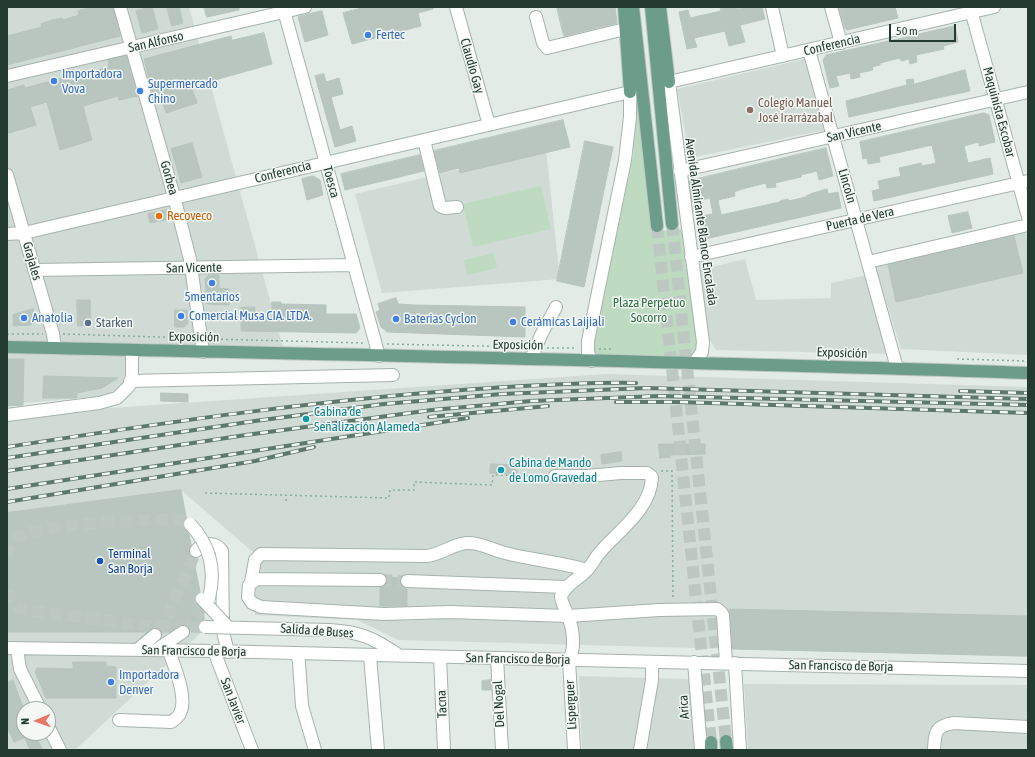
<!DOCTYPE html>
<meta charset="utf-8">
<style>
body{margin:0}
#map{position:relative;width:1035px;height:757px;overflow:hidden;background:#e3ebe7;font-family:"Asap Condensed",sans-serif}
canvas{display:block}
.frame{position:absolute;inset:0;border:8px solid #243b32;pointer-events:none}
.north{position:absolute;left:16px;top:701px;width:40px;height:40px;box-sizing:border-box;background:#f3f8f5;border:1px solid #a0aca7;border-radius:50%;rotate:268deg;font-size:11px;font-weight:700;line-height:16px;text-align:center;color:#243b32}
.north::after{content:'';display:block;margin:auto;width:14px;height:18px;background:#e67767;clip-path:polygon(50% 0,100% 100%,50% 72%,0 100%)}
.scale{position:absolute;left:889px;top:24px;width:67px;height:18px;box-sizing:border-box;border:2px solid #243b32;border-top:0;padding-left:5px;font-size:12px;line-height:14px;white-space:nowrap;color:#243b32;-webkit-text-stroke:3px #f3f8f5;paint-order:stroke}
</style>
<div id="map">
<canvas width="1035" height="757"></canvas>
<div class="frame"></div>
<div class="north">N</div>
<div class="scale">50 m</div>
</div>
<script>
const g = document.querySelector('canvas').getContext('2d');
g.lineJoin = 'round';
function fill(path, color) { g.fillStyle = color; g.fill(path, 'evenodd'); }
function trace(path, color, width, dash) { g.strokeStyle = color; g.lineWidth = width; g.lineCap = dash ? 'butt' : 'round'; g.setLineDash(dash || []); g.stroke(path); }
function label(font, color, halo, rows, align = 'center') {
  g.font = font + ' "Asap Condensed",sans-serif'; g.lineWidth = 3; g.setLineDash([]); g.textBaseline = 'middle'; g.strokeStyle = halo; g.fillStyle = color; for (const [text, x, y, turn = 0] of rows) {
    g.save(); g.translate(x, y); g.rotate((+turn || 0) * Math.PI / 180); g.textAlign = isNaN(turn) ? turn : align; if (halo) g.strokeText(text, 0, 0); g.fillText(text, 0, 0); g.restore();
  }
}
fill(new Path2D(`
 M7 7H189L283 347 131 345 129 380 112 395 26 403H7Z
 M805 59 825 130 690 158 677 89Z
 M546 149 560 279 382 293 355 194Z
 M1025 228 1028 239V355L901 349 874 263Z
 M745 259 756 300 831 298V283L867 275 889 354 716 350 709 339 700 270Z
 M606 374 1028 387V657L398 640 357 620 255 615 254 553 182 491 207 627 75 750H7V420L81 410ZM24 709H48V733H24Z
 M579 676 690 679 695 750H582Z
 M744 684 1028 685V750H748Z`), '#d1dbd5');
fill(new Path2D(`
 M638 105 654 232 684 228 701 346 691 358 599 356 594 351V342L633 156 636 111Z
 M541 186 551 229 473 247 463 204Z
 M494 253 497 268 467 275 464 260Z`), '#bedbc2');
const building = new Path2D(`
 M93 7H113L120 36 7 65V36L42 27 41 24 52 20 62 18 63 20 79 15 78 11Z
 M152 7 158 29 142 33 136 11Z
 M167 7H179L183 23 172 26Z
 M204 7H239V10L207 17Z
 M366 7H433V9L418 13 421 26 352 44 343 13Z
 M557 7H615L617 23 564 36Z
 M720 7H737V9L762 7 765 19 740 25 745 42 729 46 725 31 694 38 697 47 687 49 679 12 688 10 690 18 721 11Z
 M839 7H895L898 18 847 30 845 28Z
 M322 11 328 35 305 42 298 17Z
 M955 26 958 42 943 46 944 49 916 55 917 62 910 64 909 59 901 61 900 58 880 63V65L872 67 873 70 859 73 860 77 851 79 850 73 836 76 839 86 830 88 823 60 826 55 911 36V34L918 32V34Z
 M264 33 272 64 208 82 207 78 190 83 197 103 166 113 159 92H152L144 59 231 36 232 40Z
 M126 56 138 96 119 100 118 96 83 106 92 140 60 150 47 102 30 107 36 125 9 133 7 126V90L24 85 25 88 74 75 75 76 109 67 108 60Z
 M965 70 970 91 849 117 846 101 907 85 906 80 913 79 914 84Z
 M324 74 326 82 339 78 343 94 331 97 340 130 352 126 356 141 335 147 315 76Z
 M984 113 989 115 995 142 979 146V142L964 146 968 163 990 158 993 174 874 201 872 191 880 189 878 181 901 176 899 168 921 163 922 166 936 163 932 145 879 157 880 162 868 164 867 158 863 159 860 142Z
 M563 120 570 147 460 173 459 168 440 173 434 151Z
 M585 141 613 147 584 287 557 281Z
 M192 143 202 177 181 183 171 149Z
 M826 148 833 176 819 180 817 171 801 175V177L775 183 776 187 767 188 766 183 742 189 734 192 735 196 718 200 721 215 780 202V201L788 199 789 201 806 197V196L813 193 827 189 828 194 838 192 841 208 701 240 696 217 713 214 710 198 692 202 689 181Z
 M420 155 424 171 345 190 341 174Z
 M313 176 320 180 323 195 307 200 302 179Z
 M167 210 170 219 150 223 148 214Z
 M968 212 972 228 952 233 948 216Z
 M1014 236 1023 273 896 302 888 265Z
 M209 275H219V288L229 289V305L207 304 205 279Z
 M396 298 398 304 414 305 525 307V337L387 332 381 327 376 312 380 310 378 304Z
 M77 300H90L91 325 78 326Z
 M272 302H281V304L326 305V314H356L360 328 356 333 241 331V307H255V318L272 317Z
 M33 309 36 320 31 325 13 326V315Z
 M175 310H187L188 323 184 327H175Z
 M7 359H24L23 405 7 406Z
 M44 376 118 378 102 388 77 393V398H43Z
 M161 393 188 394V402L161 401Z
 M659 444H705V454L670 455V457L660 458Z
 M621 452 622 461 602 464 601 455Z
 M491 464 517 465V474L490 473Z
 M181 490 186 518 183 525 189 535 191 545 189 553 193 558 200 592 195 596V600L203 611 204 620 198 623 200 632H190L189 628 183 625 170 632H161L154 628 147 632H7V513Z
 M387 577 400 578 401 585 407 589V606H380V588L386 584Z
 M730 609 1028 616V656L733 649Z
 M73 662H106V666L116 667V698H46L35 672 37 668 73 669Z
 M13 680 24 710V733H34L43 750H30L24 736V738L14 742 7 727V683Z
 M491 680V690H482V681Z`);
fill(building, '#b8c6bf');
trace(building, '#b6c5bd', 1);
trace(new Path2D(`
 M7 556C8 550 11 542 17 538 37 523 144 521 175 519L190 524
 M380 580 407 581
 M7 591 14 606 19 609 149 626 205 627
 M184 631 209 598
 M157 632 169 613 196 551`), '#bdc8c3', 12, [12, 6]);
trace(new Path2D(`
 M672 224 726 741
 M657 226 711 742`), '#bdc8c3', 12, [12, 6]);
const minor = new Path2D(`
 M120 7 173 193 190 259 203 352
 M283 7 379 356
 M456 7 489 125
 M772 7 783 56
 M831 7 841 43
 M970 7 1028 217
 M536 17 543 43 547 48 625 29
 M809 50 897 368
 M7 76 305 7
 M424 140 440 206 445 208 457 207
 M680 171 1028 92
 M7 175 53 334 55 348
 M7 234 24 233 630 92V117L625 160 588 341V353L592 361
 M691 257 1028 181
 M868 262 1028 225
 M34 270 354 265
 M531 359 541 335 556 307
 M695 362 702 352 703 342 669 82 994 7
 M130 381 393 375
 M7 415 99 403 117 398 129 386 132 377V350
 M555 476H587L621 473H647L652 477C651 508 621 529 602 550 595 557 592 566 585 572 577 580 566 584 561 596 561 602 565 608 567 614 573 627 576 647 569 660L574 750
 M196 551 202 544C212 544 216 543 222 551L223 632 228 652
 M380 580 257 579 249 585 248 597 252 603 261 607 384 614 450 612 568 616 659 610 717 609 721 612 723 615 726 663
 M407 581 566 587
 M251 582 255 560 261 554 426 556C441 555 452 544 467 543 480 542 492 550 505 553 532 560 560 562 587 570
 M329 630C361 632 374 638 400 656
 M7 648 214 651 1028 671
 M17 649 20 669 40 709
 M137 650 155 635
 M156 650 183 632
 M214 651 252 750
 M297 654 299 662 302 706 315 750
 M370 656 378 750
 M440 657 444 750
 M497 658 502 750
 M694 662 701 750
 M735 663 740 750
 M119 720 171 722C175 719 179 717 180 713 188 698 174 666 169 651
 M48 726 60 750
 M640 750 652 680V662
 M934 750C935 732 935 726 954 723L1028 727`);
const major = new Path2D(`
 M624 7 630 92
 M633 7 657 226
 M651 7 672 224
 M660 7 669 82
 M7 347C347 355 688 361 1028 373
 M726 741 727 750
 M711 742V750`);
trace(minor, '#a6b3ad', 14);
trace(major, '#c2c8c6', 14);
trace(new Path2D(`
 M7 334H43
 M63 334 191 338
 M211 339 365 343
 M387 344 525 347
 M547 348H577
 M599 349H611
 M957 359 1028 361
 M661 471H672L673 600
 M205 493 389 498 390 490H414V482L492 485 493 475 545 476
 M286 501V495`), '#86ac9c', 1.5, [2, 3]);
trace(minor, '#fff', 12);
trace(major, '#6b9d8a', 12);
const rail = new Path2D(`
 M960 391 1028 393
 M616 402H678L1028 413
 M429 417 548 406
 M7 447C168 422 330 398 493 388 541 385 588 382 636 383
 M7 458 255 421 384 404 502 394 646 388 1028 399
 M7 471 246 435 432 410 531 401 659 396 1028 405
 M7 489 468 418
 M7 502 255 461 314 447`);
trace(rail, '#5f776d', 4);
trace(rail, '#f3f8f5', 2.5, [8]);
const minorBridge = new Path2D(`
 M190 524C210 545 216 570 209 598
 M202 599 228 627
 M205 627 329 630`);
trace(minorBridge, '#a6b3ad', 14, []);
trace(minorBridge, '#fff', 12);
for (const [x, y, r, color] of [
 [368,35,4,"#3f7fe0"],
 [54,81,4,"#3f7fe0"],
 [140,91,4,"#3f7fe0"],
 [750,110,4,"#8d6e63"],
 [159,216,4,"#e8710a"],
 [212,283,4,"#3f7fe0"],
 [181,316,4,"#3f7fe0"],
 [24,318,4,"#3f7fe0"],
 [396,319,4,"#3f7fe0"],
 [513,322,4,"#3f7fe0"],
 [88,323,4,"#5c6f8a"],
 [306,419,4,"#0f9aa8"],
 [501,470,4,"#0f9aa8"],
 [100,561,4,"#1a4fb4"],
 [111,682,4,"#3f7fe0"]
]) { const dot = new Path2D(); dot.arc(x, y, r, 0, 2 * Math.PI); g.fillStyle = color; g.fill(dot); trace(dot, '#f3f8f5', 1.5); }
label('13px', '#366cbe', '#f3f8f5', [
 ["Fertec",376,35],
 ["Importadora",62,74],
 ["Vova",62,89],
 ["Supermercado",148,84],
 ["Chino",148,99],
 ["5mentarios",212,297,"center"],
 ["Comercial Musa CIA. LTDA.",189,316],
 ["Anatolia",32,318],
 ["Baterias Cyclon",404,319],
 ["Cerámicas Laijiali",521,322],
 ["Importadora",119,675],
 ["Denver",119,690]
], 'left');
label('13px', '#243b32', '#f3f8f5', [
 ["San Alfonso",156,42,-13],
 ["Conferencia",832,45,-13],
 ["Claudio Gay",472,66,74],
 ["Maquinista Escobar",999,112,75],
 ["San Vicente",854,132,-13],
 ["Conferencia",283,172,-14],
 ["Gorbea",169,178,74],
 ["Toesca",331,182,75],
 ["Lincoln",847,186,74],
 ["Puerta de Vera",860,219,-13],
 ["Avenida Almirante Blanco Encalada",701,222,82],
 ["Grajales",32,261,74],
 ["San Vicente",194,268,-1],
 ["Exposición",194,337,1],
 ["Exposición",518,345,1],
 ["Exposición",842,353,2],
 ["Salida de Buses",317,631,4],
 ["San Francisco de Borja",194,651,1],
 ["San Francisco de Borja",518,659,1],
 ["San Francisco de Borja",841,666,1],
 ["San Javier",233,701,69],
 ["Tacna",442,704,-92],
 ["Del Nogal",499,704,-93],
 ["Lisperguer",571,705,-93],
 ["Arica",684,707,-94]
]);
label('13px', '#785e54', '#f3f8f5', [
 ["Colegio Manuel",758,103],
 ["José Irarrázabal",758,118]
], 'left');
label('13px', '#c56008', '#f3f8f5', [
 ["Recoveco",167,216]
], 'left');
label('13px', '#326e42', '#f3f8f5', [
 ["Plaza Perpetuo",649,303],
 ["Socorro",649,318]
]);
label('13px', '#4e5e75', '#f3f8f5', [
 ["Starken",96,323]
], 'left');
label('13px', '#0d838f', '#f3f8f5', [
 ["Cabina de",314,412],
 ["Señalización Alameda",314,427],
 ["Cabina de Mando",509,463],
 ["de Lomo Gravedad",509,478]
], 'left');
label('13px', '#164399', '#f3f8f5', [
 ["Terminal",108,554],
 ["San Borja",108,569]
], 'left');
</script>
